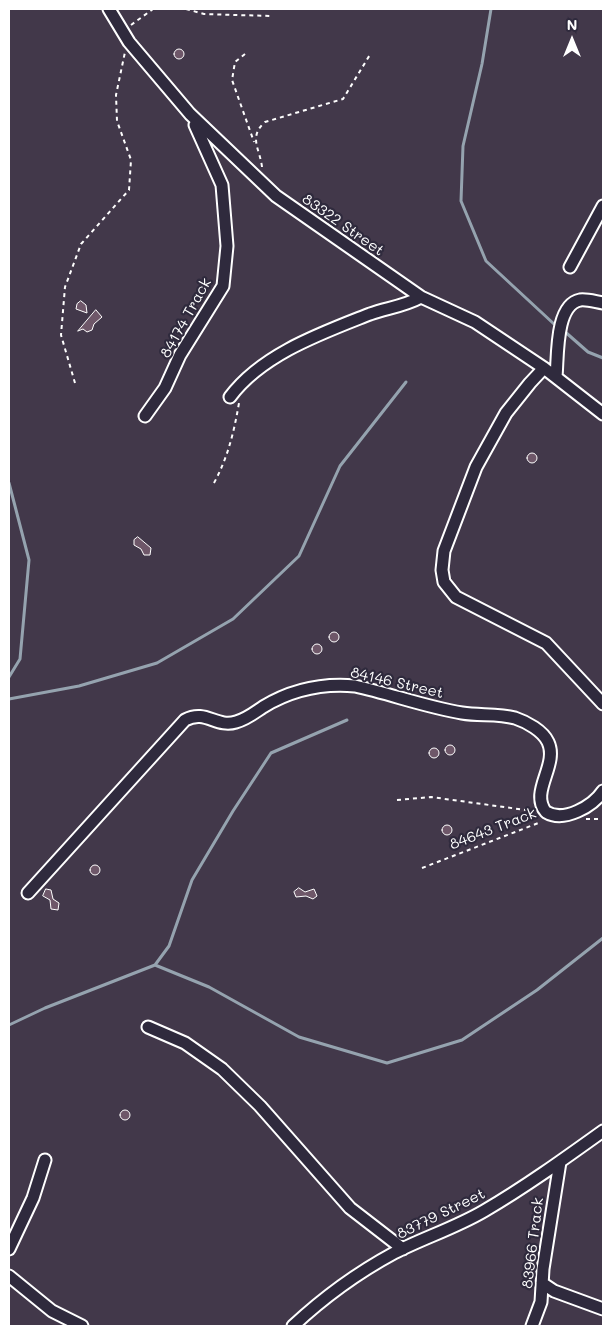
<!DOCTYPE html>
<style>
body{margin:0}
#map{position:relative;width:612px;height:1335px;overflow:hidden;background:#42384a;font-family:Mali,sans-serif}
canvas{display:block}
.frame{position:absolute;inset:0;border:10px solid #fff;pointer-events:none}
.north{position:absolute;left:547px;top:15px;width:50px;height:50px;-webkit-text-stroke:4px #2f2a3d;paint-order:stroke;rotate:0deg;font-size:14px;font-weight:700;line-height:20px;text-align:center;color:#fff}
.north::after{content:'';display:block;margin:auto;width:18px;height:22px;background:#fff;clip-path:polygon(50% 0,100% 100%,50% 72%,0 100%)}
</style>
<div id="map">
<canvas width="612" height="1335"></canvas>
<div class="frame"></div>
<div class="north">N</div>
</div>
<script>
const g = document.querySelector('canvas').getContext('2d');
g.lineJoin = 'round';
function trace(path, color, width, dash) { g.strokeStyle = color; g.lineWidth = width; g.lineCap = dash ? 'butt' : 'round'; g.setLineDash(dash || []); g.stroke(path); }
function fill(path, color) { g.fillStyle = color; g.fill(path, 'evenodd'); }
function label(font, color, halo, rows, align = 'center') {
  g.font = font + ' Mali,sans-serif'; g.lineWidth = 4.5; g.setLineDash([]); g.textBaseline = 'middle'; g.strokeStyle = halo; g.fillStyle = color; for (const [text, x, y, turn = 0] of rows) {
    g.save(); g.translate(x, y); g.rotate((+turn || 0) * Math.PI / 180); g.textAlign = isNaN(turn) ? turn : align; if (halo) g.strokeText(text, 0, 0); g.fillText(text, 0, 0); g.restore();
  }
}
trace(new Path2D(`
 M491 9 482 64 463 146 461 201 486 261 554 324
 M563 330 588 352 603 358
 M9 483 29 560 20 659 9 677
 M9 699 79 686 157 663 233 619 299 556 340 466 406 382
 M155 965 169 946 192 880 233 811 271 753 347 720
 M9 1025 45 1008 155 965 209 987 299 1037 387 1063 462 1040 537 990 603 938`), '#95a3af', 3);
const building = new Path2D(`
 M174 54a5 5 0 1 1 10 0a5 5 0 1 1-10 0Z
 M81 301 86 305 87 313 76 309 77 304Z
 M96 310 102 317 94 324 92 330 87 332 83 329 78 331Z
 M527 458a5 5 0 1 1 10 0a5 5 0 1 1-10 0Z
 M138 537 151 548 150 555H144L141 549 134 545V540Z
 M329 637a5 5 0 1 1 10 0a5 5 0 1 1-10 0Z
 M312 649a5 5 0 1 1 10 0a5 5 0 1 1-10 0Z
 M445 750a5 5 0 1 1 10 0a5 5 0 1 1-10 0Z
 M429 753a5 5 0 1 1 10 0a5 5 0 1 1-10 0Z
 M442 830a5 5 0 1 1 10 0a5 5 0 1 1-10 0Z
 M90 870a5 5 0 1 1 10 0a5 5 0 1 1-10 0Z
 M299 888 305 892 314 889 317 896 313 899 306 896 296 897 294 892Z
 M46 889 51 890 53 899 59 903 58 910 51 909 50 900 43 896Z
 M120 1115a5 5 0 1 1 10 0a5 5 0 1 1-10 0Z`);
fill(building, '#6e5769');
trace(building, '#fff', 1);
const minor = new Path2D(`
 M109 9 129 42 190 114 276 196 421 297 475 322 544 368 603 414
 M570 267 603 206
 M544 368 530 383 506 413 476 467 444 551 442 570 444 582 456 597 546 643 603 704
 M556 377C558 357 555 305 580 300 587 299 596 302 603 303
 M230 397C262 354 322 333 370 314 387 308 405 306 421 297
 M145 416 165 388 180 355 223 286 227 246 222 185 195 125
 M28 893 185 720C206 709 216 728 236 722 247 719 254 713 263 707 291 690 322 683 355 686 391 694 426 707 462 713 479 716 498 713 515 718 527 722 543 731 548 742 559 765 529 792 546 812 564 823 593 806 603 791
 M148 1027 185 1043 222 1069 260 1106 350 1208 403 1249
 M9 1249 33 1198 45 1160
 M9 1276 52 1311 82 1326
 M542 1283 554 1291 603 1309
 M293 1326C324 1297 357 1273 394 1253 423 1238 455 1228 484 1211 525 1187 564 1159 603 1131
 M532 1326 541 1302 543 1269 560 1162`);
trace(minor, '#fff', 15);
trace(new Path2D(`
 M186 9 204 14 270 16
 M131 25 153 9
 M245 54 235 62 232 80 254 142
 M262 167C260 149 248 137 265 122L343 99 371 53
 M75 383 61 335 65 287 81 244 129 190 131 160 117 121 116 95 125 52
 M214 483C228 457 234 432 239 403
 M397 800 431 797 533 811
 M586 819H603
 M422 868 541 822`), '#fff', 2, [4, 4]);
trace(minor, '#2f2a3d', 11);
label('15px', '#fff', '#2f2a3d', [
 ["83322 Street",343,225,35],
 ["84174 Track",186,318,-61],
 ["84146 Street",397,683,13],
 ["84643 Track",493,829,-21],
 ["83779 Street",441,1214,-26],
 ["83966 Track",533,1243,-83]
]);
</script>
